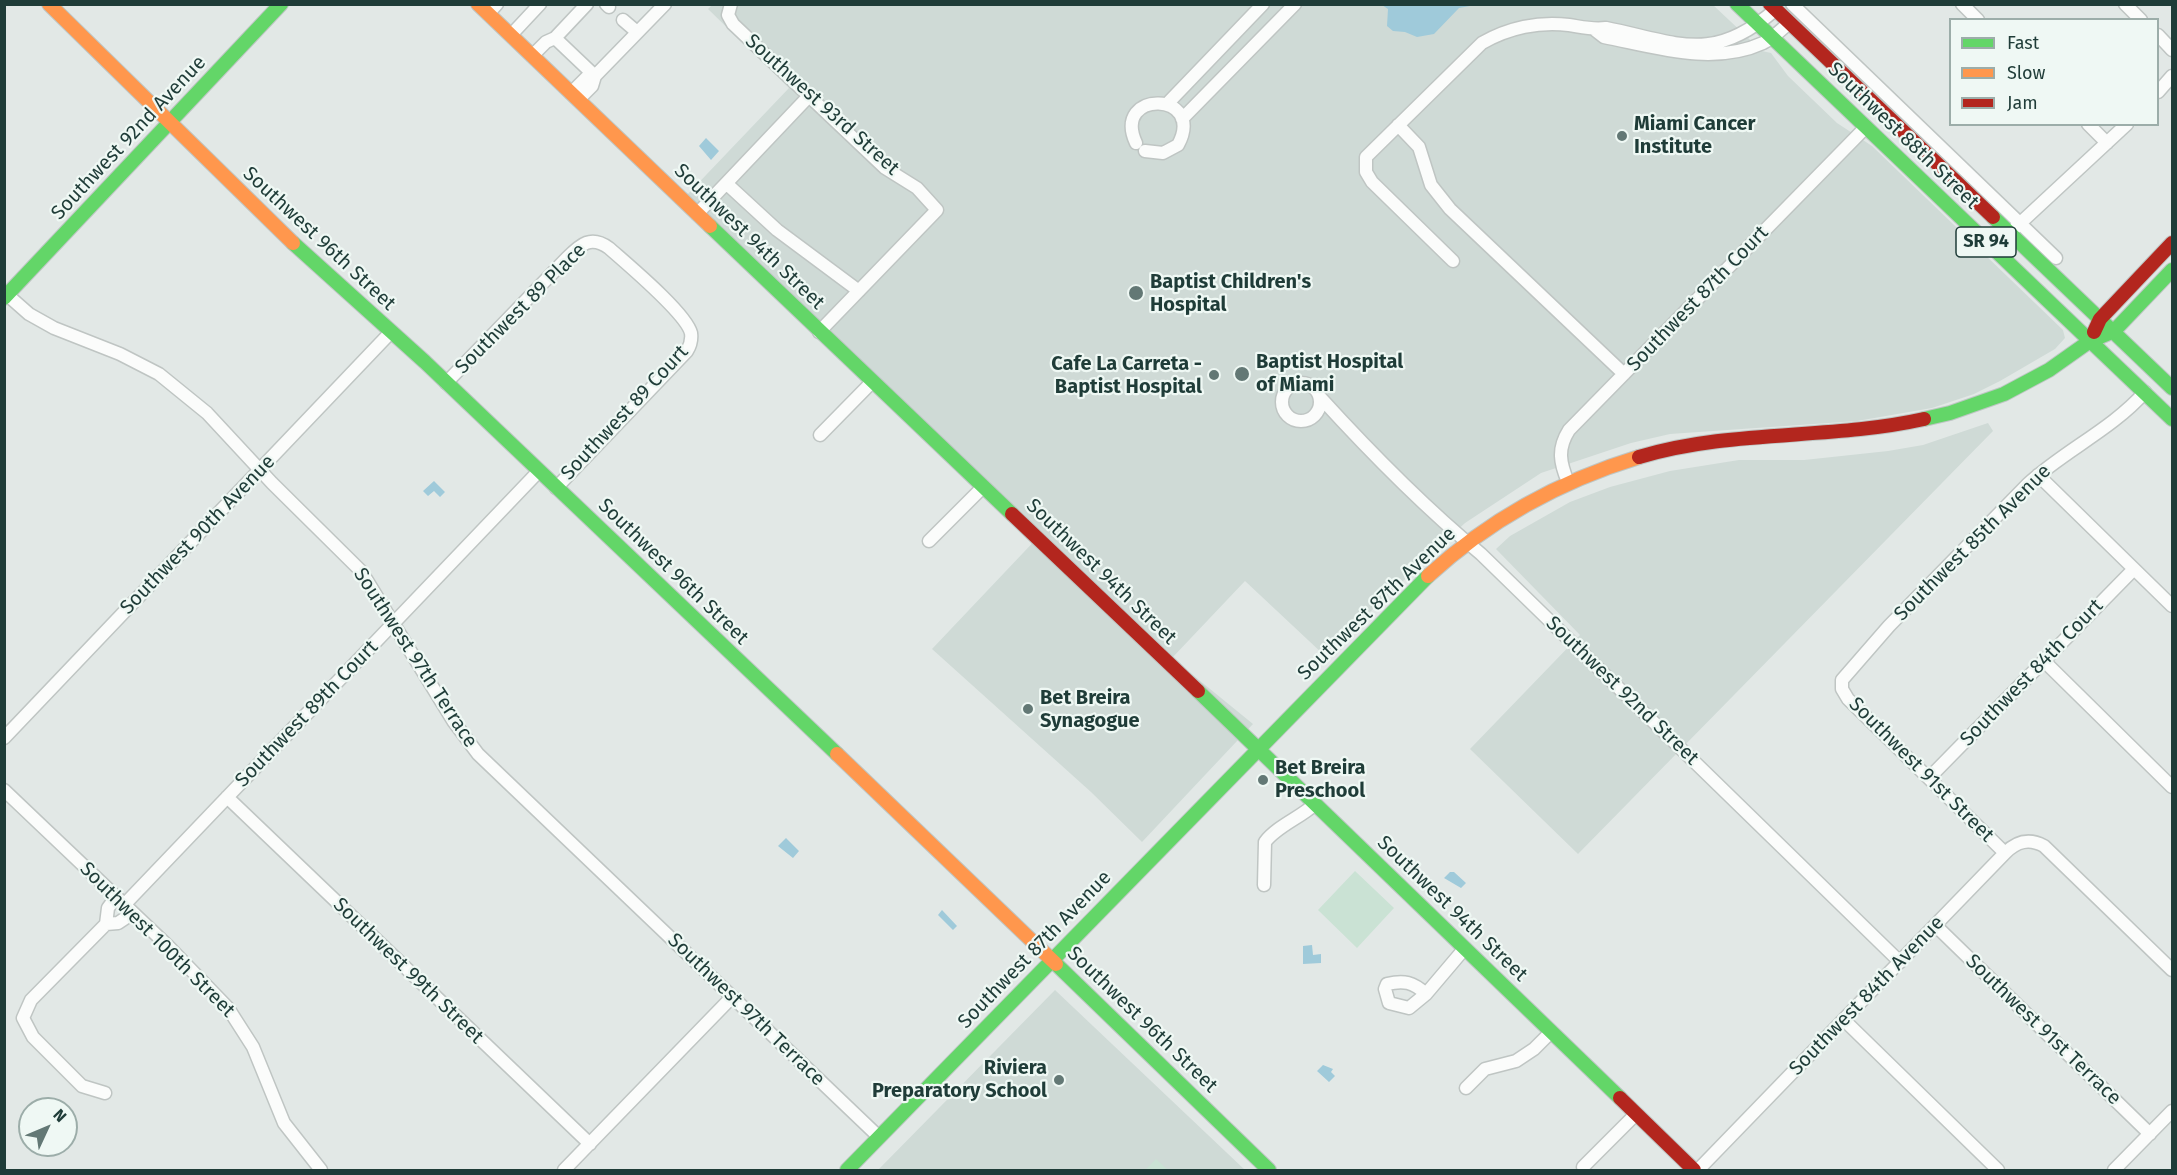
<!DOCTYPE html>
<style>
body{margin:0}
#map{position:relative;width:2177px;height:1175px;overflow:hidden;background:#e2e8e6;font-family:"Fira Sans",sans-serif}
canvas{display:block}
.frame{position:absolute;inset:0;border:6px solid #1f3c38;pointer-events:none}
.legend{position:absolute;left:1949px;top:18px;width:210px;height:108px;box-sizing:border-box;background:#eff8f4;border:2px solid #9cada9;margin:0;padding:8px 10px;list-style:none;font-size:18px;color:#1f3c38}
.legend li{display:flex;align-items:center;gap:12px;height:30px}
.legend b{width:30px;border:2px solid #9cada9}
.north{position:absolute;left:18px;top:1097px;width:60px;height:60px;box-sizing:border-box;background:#eff8f4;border:2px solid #9cada9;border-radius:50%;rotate:46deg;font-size:16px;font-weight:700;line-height:24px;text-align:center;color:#1f3c38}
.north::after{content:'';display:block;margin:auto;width:21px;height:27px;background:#637875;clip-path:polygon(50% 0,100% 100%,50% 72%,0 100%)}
</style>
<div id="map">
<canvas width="2177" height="1175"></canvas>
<div class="frame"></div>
<ul class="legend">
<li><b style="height:8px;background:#63d668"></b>Fast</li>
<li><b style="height:8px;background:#ff974d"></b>Slow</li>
<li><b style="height:8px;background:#b3261e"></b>Jam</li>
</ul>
<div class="north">N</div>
</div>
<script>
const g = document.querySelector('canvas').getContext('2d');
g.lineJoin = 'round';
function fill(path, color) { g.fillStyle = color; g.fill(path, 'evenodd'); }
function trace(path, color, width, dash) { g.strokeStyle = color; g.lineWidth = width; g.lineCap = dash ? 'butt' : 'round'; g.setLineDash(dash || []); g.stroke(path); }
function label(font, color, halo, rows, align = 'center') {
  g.font = font + ' "Fira Sans",sans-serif'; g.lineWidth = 4.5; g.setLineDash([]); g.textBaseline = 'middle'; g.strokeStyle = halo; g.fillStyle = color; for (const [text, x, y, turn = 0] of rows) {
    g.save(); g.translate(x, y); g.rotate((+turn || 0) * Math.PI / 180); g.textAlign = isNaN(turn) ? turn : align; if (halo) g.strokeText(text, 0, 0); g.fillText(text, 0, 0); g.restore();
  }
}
fill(new Path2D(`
 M712 5H1713L1762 51 1771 53 1788 76 1837 123 1872 146 2063 330 2065 338 2055 349 2000 381 1974 394 1932 408 1857 421 1670 434 1631 443 1541 473 1465 523 1324 655 1245 581 1172 658 1253 724 1142 842 1091 792 932 649 1041 534 686 196 789 88 708 9Z
 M1988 423 1993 431 1578 854 1470 749 1580 635 1496 549 1510 536 1570 502 1610 487 1670 471 1739 460H1804L1888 451 1923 445Z
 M1055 990 1245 1170H878Z`), '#cfdad6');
fill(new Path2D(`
 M1355 871 1394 908 1357 948 1318 910Z
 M1156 1159 1168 1170H1145Z`), '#cae2d4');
fill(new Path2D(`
 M1382 5H1475L1459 8 1434 34 1417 37 1405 32 1393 31 1387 26 1388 9Z
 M706 138 719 151 711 160 699 146Z
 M434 481 445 492 440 497 434 491 428 496 423 491Z
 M786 838 799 851 793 858 778 846Z
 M1450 872H1454L1466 883 1461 888 1444 878Z
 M942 910 957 926 953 930 938 915Z
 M1312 945 1313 955 1321 954V963L1303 964V946Z
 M1323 1065 1333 1069 1331 1072 1335 1076 1329 1082 1317 1071Z`), '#9fcada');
const street = new Path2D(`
 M606 4 609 7
 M731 4 728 15 733 24 885 168 917 188 937 210 819 332
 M1792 4 2056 258
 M1962 4 1978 20
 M2125 4 2141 20
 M488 14 497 4
 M623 20 637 32
 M1595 30 1604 37C1655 47 1713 66 1763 43 1773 38 1781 30 1789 23
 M511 35 540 4
 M2158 35 2172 50
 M555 38 595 76
 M532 56 546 42 555 38 587 4
 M2158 92 2172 76
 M571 93 588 76H595
 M578 100 592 86 595 76 665 4
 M1167 104 1263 4
 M1182 119 1295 4
 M2088 124 2107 143
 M1398 125 1419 147 1431 185 1450 209 1624 374
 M1136 143C1111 89 1207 91 1178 145L1163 153 1145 151
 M727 184 777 230 859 291
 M697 214 809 96
 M2015 228 2127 124
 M1453 261 1372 182 1366 172V157L1482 43C1508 28 1539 21 1569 25 1582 27 1593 30 1606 28 1680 43 1712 64 1775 10
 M4 292 29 314 54 328 120 354 159 374 207 413 272 483 361 571 454 722 478 754 879 1137
 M1282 402a19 19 0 1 1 38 0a19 19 0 1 1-38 0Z
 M446 383 567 258C581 244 591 235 609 248 627 264 686 313 691 333 692 340 690 346 687 351L556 488
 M1319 396C1369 451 1423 506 1481 554L1900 962
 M820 435 872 382
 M2038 475 2172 606
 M1568 482C1560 463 1557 449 1569 430L1865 128
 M929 541 983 487
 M2044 661 2172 787
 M4 738 391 332
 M1929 778 2134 569
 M4 790 168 946 228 1008 253 1047 284 1123 321 1170
 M227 797 590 1144
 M2005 853 1848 699 1842 689V680L1889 626 2028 484C2065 450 2111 430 2145 392
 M1264 885 1265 842C1277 826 1300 818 1315 804
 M124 905 539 471
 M106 924 118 923 133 913
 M106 924 108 908 116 897
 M1936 926 2150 1134
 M1426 994C1413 982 1404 980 1387 984L1385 989 1389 1003 1409 1008 1426 994 1465 948
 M1844 1020 1998 1170
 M1466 1088 1485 1069 1516 1061 1534 1049 1551 1032
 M105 1093 82 1086 33 1037 23 1018 31 1000 106 924
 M1583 1167 1636 1114
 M564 1170 732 997
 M1698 1170 2005 853C2017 841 2029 838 2044 846L2172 970
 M2114 1170 2172 1111`);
const fast = new Path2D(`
 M1737 4 2172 419
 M1993 217 2172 388
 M710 226 1012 514
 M293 243 425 362 837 754
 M4 298 281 4
 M1924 419 1950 413 2004 394 2049 370 2090 341 2114 331 2172 270
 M1198 691 1620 1098
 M1056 964 1269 1170
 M847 1170 1428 576`);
const slow = new Path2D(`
 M49 4 293 243
 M478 4 710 226
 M1428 576C1489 520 1560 481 1639 457
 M837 754 1056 964`);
const jam = new Path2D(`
 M1770 4 1993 217
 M2094 332 2100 319 2172 243
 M1639 457C1732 429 1830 440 1924 419
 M1012 514 1198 691
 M1620 1098 1694 1170`);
trace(street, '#bfc5c3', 15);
trace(fast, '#bec6c4', 16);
trace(slow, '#bec6c4', 16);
trace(jam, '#bec6c4', 16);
trace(street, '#fbfcfb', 12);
trace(fast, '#63d668', 14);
trace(slow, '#ff974d', 14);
trace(jam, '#b3261e', 14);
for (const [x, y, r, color] of [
 [1622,136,6,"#637875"],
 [1136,293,8,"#637875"],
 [1242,374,8,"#637875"],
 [1214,375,6,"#637875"],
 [1028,709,6,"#637875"],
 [1263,780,6,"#637875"],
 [1059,1080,6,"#637875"]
]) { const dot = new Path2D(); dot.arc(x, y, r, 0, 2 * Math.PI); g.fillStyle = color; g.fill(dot); trace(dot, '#eff8f4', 2); }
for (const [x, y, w] of [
 [1986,242,60]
]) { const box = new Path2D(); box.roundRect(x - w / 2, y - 15, w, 30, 4.5); g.fillStyle = '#eff8f4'; g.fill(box); trace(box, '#1f3c38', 1.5); }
label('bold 18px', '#1f3c38', null, [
 ["SR 94",1986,242]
]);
label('20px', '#1f3c38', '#eff8f4', [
 ["Southwest 93rd Street",822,105,42],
 ["Southwest 88th Street",1903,136,44],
 ["Southwest 92nd Avenue",129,138,-47],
 ["Southwest 94th Street",749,237,44],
 ["Southwest 96th Street",319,239,43],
 ["Southwest 87th Court",1698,299,-46],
 ["Southwest 89 Place",521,309,-45],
 ["Southwest 89 Court",625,413,-47],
 ["Southwest 90th Avenue",198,535,-46],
 ["Southwest 85th Avenue",1973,543,-45],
 ["Southwest 96th Street",673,572,44],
 ["Southwest 94th Street",1101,572,44],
 ["Southwest 87th Avenue",1377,604,-44],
 ["Southwest 97th Terrace",415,658,57],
 ["Southwest 84th Court",2032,673,-46],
 ["Southwest 92nd Street",1622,691,44],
 ["Southwest 89th Court",307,714,-46],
 ["Southwest 91st Street",1921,770,45],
 ["Southwest 94th Street",1452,909,44],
 ["Southwest 100th Street",157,940,45],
 ["Southwest 87th Avenue",1035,950,-46],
 ["Southwest 99th Street",408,971,44],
 ["Southwest 84th Avenue",1867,996,-46],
 ["Southwest 97th Terrace",746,1010,44],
 ["Southwest 96th Street",1142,1020,44],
 ["Southwest 91st Terrace",2043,1030,44]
]);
label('bold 20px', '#1f3c38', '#eff8f4', [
 ["Miami Cancer",1634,124],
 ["Institute",1634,147],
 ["Baptist Children's",1150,282],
 ["Hospital",1150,305],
 ["Baptist Hospital",1256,362],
 ["of Miami",1256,385],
 ["Cafe La Carreta -",1202,364,"right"],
 ["Baptist Hospital",1202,387,"right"],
 ["Bet Breira",1040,698],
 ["Synagogue",1040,721],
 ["Bet Breira",1275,768],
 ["Preschool",1275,791],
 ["Riviera",1047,1068,"right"],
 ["Preparatory School",1047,1091,"right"]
], 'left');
</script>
